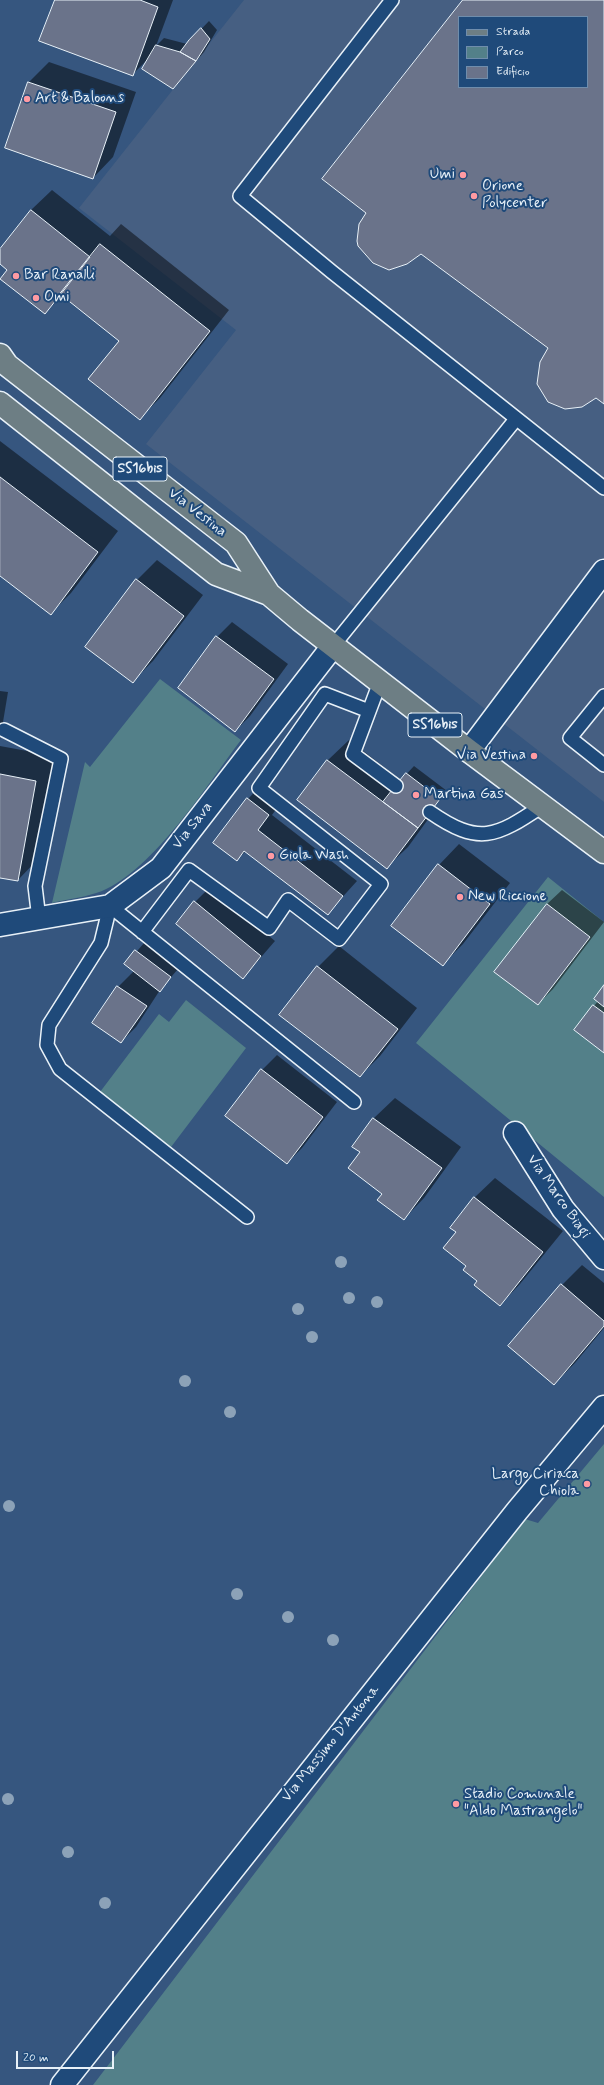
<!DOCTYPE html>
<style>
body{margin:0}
#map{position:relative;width:604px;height:2085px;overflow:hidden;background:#36567f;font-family:Mynerve,sans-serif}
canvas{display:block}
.legend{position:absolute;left:458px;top:16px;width:130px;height:72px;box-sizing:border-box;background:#1f4a7a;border:1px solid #6f8dac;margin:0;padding:5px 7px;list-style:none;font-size:12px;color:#e8f1f8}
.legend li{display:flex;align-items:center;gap:8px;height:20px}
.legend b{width:20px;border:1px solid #6f8dac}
.scale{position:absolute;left:16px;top:2051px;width:98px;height:18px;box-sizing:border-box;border:2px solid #e8f1f8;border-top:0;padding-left:5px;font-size:12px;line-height:14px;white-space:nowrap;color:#e8f1f8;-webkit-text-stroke:3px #1f4a7a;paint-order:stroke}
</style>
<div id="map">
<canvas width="604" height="2085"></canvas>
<ul class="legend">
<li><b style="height:5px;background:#6d7e84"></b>Strada</li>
<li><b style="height:11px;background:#538089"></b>Parco</li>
<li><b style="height:11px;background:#6a738a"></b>Edificio</li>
</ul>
<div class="scale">20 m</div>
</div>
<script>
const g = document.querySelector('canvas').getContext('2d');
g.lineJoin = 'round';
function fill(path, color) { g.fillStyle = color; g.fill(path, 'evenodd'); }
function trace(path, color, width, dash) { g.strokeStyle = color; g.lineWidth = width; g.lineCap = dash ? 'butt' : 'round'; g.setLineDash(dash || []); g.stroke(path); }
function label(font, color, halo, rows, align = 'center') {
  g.font = font + ' Mynerve,sans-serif'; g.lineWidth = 4; g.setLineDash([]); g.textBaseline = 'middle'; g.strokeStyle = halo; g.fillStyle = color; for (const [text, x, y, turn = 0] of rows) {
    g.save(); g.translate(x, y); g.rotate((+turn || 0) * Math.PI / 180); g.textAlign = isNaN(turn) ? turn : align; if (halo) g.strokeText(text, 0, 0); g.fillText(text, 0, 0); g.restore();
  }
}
fill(new Path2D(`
 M244 0H604V802L146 444 236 330 79 208ZM459 17H587V87H459Z`), '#465f82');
fill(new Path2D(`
 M160 679 241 740C207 785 154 869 102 891 87 897 68 899 52 903L85 762 90 767Z
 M548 877 604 922V1197L416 1043Z
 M186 1000 246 1048 171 1147 100 1092 159 1014 169 1022Z
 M604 1444V2085H93L525 1519 538 1523Z`), '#538089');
fill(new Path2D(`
 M56 0H173L156 46 164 38 187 44 209 21 217 30 204 52 173 88 149 58 132 75Z
 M49 62 136 92 113 157 93 178 6 148 29 82Z
 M52 190 110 236 121 224 229 310 160 398 140 418 120 341 63 295 44 313 9 270 0 263V250L31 210Z
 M0 441 118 531 71 593 51 613 0 574Z
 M157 560 203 595 153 661 133 681 137 580Z
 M232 622 288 664 250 716 235 731 217 637Z
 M0 691 8 692 0 740Z
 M349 740 401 780 414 766 447 791 435 806 437 807 408 847 387 867 298 800 328 760Z
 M0 746 60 757 42 855 18 880 0 877Z
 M262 784 283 800 272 815 357 881 328 913 246 851 237 859 248 799Z
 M459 844 510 883 463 944 443 964 439 865Z
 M210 887 275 941 243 978 195 902Z
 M562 890 604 922 553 989 538 1004 547 904Z
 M144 943 178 969 160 990 136 1027 121 1042 118 987 134 971 126 964Z
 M339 946 417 1008 380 1056 360 1076 281 1014 318 967Z
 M604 986V1052L575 1030 598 1001Z
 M277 1055 337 1102 302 1148 287 1163 226 1116 262 1070Z
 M395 1098 461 1147 424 1198 404 1219 361 1152 354 1146 374 1118Z
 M495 1178 563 1231 520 1284 500 1305 468 1266 458 1232 474 1198Z
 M582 1265 604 1283V1328L575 1363 554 1384 562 1285Z`), '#0007');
const building = new Path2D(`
 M55 0H140L158 7 133 76 39 41Z
 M463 0H604V404L596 398 582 407 565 409 548 402 537 384 540 362 548 348 421 254 407 264 389 270 373 263 358 246 357 241 359 224 366 213 322 179ZM459 17H587V87H459Z
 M201 28 210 39 196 61 180 52 189 40Z
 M156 45 180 52 196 61 173 89 142 69Z
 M28 82 116 112 93 179 5 148Z
 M31 210 90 257 45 314 0 279 7 270 0 264V249Z
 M100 244 210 331 140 420 88 379 119 341 60 294Z
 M0 477 98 552 51 615 0 576Z
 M136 579 184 616 133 683 85 647Z
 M216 636 274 679 235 732 178 688Z
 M327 760 418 828 387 869 297 800Z
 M406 773 440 799 418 828 383 802Z
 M0 774 36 781 18 881 0 878Z
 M247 798 269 815 258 830 343 896 328 915 244 851 237 861 213 843Z
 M438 864 490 904 443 966 391 926Z
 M194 901 261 956 243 979 176 924Z
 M547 904 590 937 538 1005 494 972Z
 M135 950 171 977 160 992 124 964Z
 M317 966 398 1029 360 1077 279 1015Z
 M604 985V1007L594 999Z
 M117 986 147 1006 121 1043 92 1023Z
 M593 1005 604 1013V1053L574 1030Z
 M261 1069 323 1117 287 1164 225 1116Z
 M373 1118 442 1168 404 1220 377 1200 382 1194 348 1168 360 1152 352 1147Z
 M474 1197 543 1252 500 1306 474 1285 477 1281 463 1270 466 1266 443 1248 456 1232 450 1228Z
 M561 1284 604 1321V1326L554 1385 508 1346Z`);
fill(building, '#6a738a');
trace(building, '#e8f1f8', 1);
const service = new Path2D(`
 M392 0 240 196 332 272 604 488
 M333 646 516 419
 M380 682 353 754 396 786
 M604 696 570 738 604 765
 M4 730 61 759 35 886 39 919
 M430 812C479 846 496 837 542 806
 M142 932 189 870 269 928 288 900 339 939 381 884 259 788 325 694 369 711
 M247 1217 60 1069 47 1045 49 1025 101 943 110 906 354 1102`);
const minor = new Path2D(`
 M469 751 604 571
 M0 925 110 906 161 868 333 646
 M515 1133 563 1209 604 1258
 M62 2085 517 1511 604 1407`);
const primary = new Path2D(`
 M0 355 7 365 236 543 269 594 300 620 469 751 604 852
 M0 403 216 574 269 594`);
trace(service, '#e8f1f8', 16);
trace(minor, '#e8f1f8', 25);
trace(primary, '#e8f1f8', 25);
trace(service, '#1f4a7a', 13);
trace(minor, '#1f4a7a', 22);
trace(primary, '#6d7e84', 22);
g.fillStyle = '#8ca2b8';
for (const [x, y] of [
 [341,1262],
 [349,1298],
 [377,1302],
 [298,1309],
 [312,1337],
 [185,1381],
 [230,1412],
 [9,1506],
 [237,1594],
 [288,1617],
 [333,1640],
 [8,1799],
 [68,1852],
 [105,1903]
]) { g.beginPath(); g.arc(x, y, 6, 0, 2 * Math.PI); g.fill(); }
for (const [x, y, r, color] of [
 [27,99,4,"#ff9aa2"],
 [463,175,4,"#ff9aa2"],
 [474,196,4,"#ff9aa2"],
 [16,276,4,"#ff9aa2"],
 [36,298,4,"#ff9aa2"],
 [534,756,4,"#ff9aa2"],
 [416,795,4,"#ff9aa2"],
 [271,856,4,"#ff9aa2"],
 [460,897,4,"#ff9aa2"],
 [587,1484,4,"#ff9aa2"],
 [456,1804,4,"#ff9aa2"]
]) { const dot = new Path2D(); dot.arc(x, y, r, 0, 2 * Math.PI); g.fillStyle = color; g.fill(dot); trace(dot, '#1f4a7a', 1.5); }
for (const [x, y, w] of [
 [140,469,54],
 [435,725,54]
]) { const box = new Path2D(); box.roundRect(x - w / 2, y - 12, w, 24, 3); g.fillStyle = '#1f4a7a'; g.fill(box); trace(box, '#e8f1f8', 1); }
label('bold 14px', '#e8f1f8', null, [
 ["SS16bis",140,469],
 ["SS16bis",435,725]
]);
label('15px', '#e8f1f8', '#1f4a7a', [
 ["Art & Baloons",35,99],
 ["Umi",455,175,"right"],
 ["Orione",482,187],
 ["Polycenter",482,204],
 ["Bar Ranalli",24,276],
 ["Omi",44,298],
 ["Via Vestina",526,756,"right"],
 ["Martina Gas",424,795],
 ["Giola Wash",279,856],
 ["New Riccione",468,897],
 ["Largo Ciriaca",579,1475,"right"],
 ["Chiola",579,1492,"right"],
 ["Stadio Comunale",464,1795],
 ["\"Aldo Mastrangelo\"",464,1812]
], 'left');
label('15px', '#e8f1f8', '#1f4a7a', [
 ["Via Vestina",197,513,38],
 ["Via Sava",193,826,-52],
 ["Via Marco Biagi",558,1197,55],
 ["Via Massimo D'Antona",331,1744,-51]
]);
</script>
